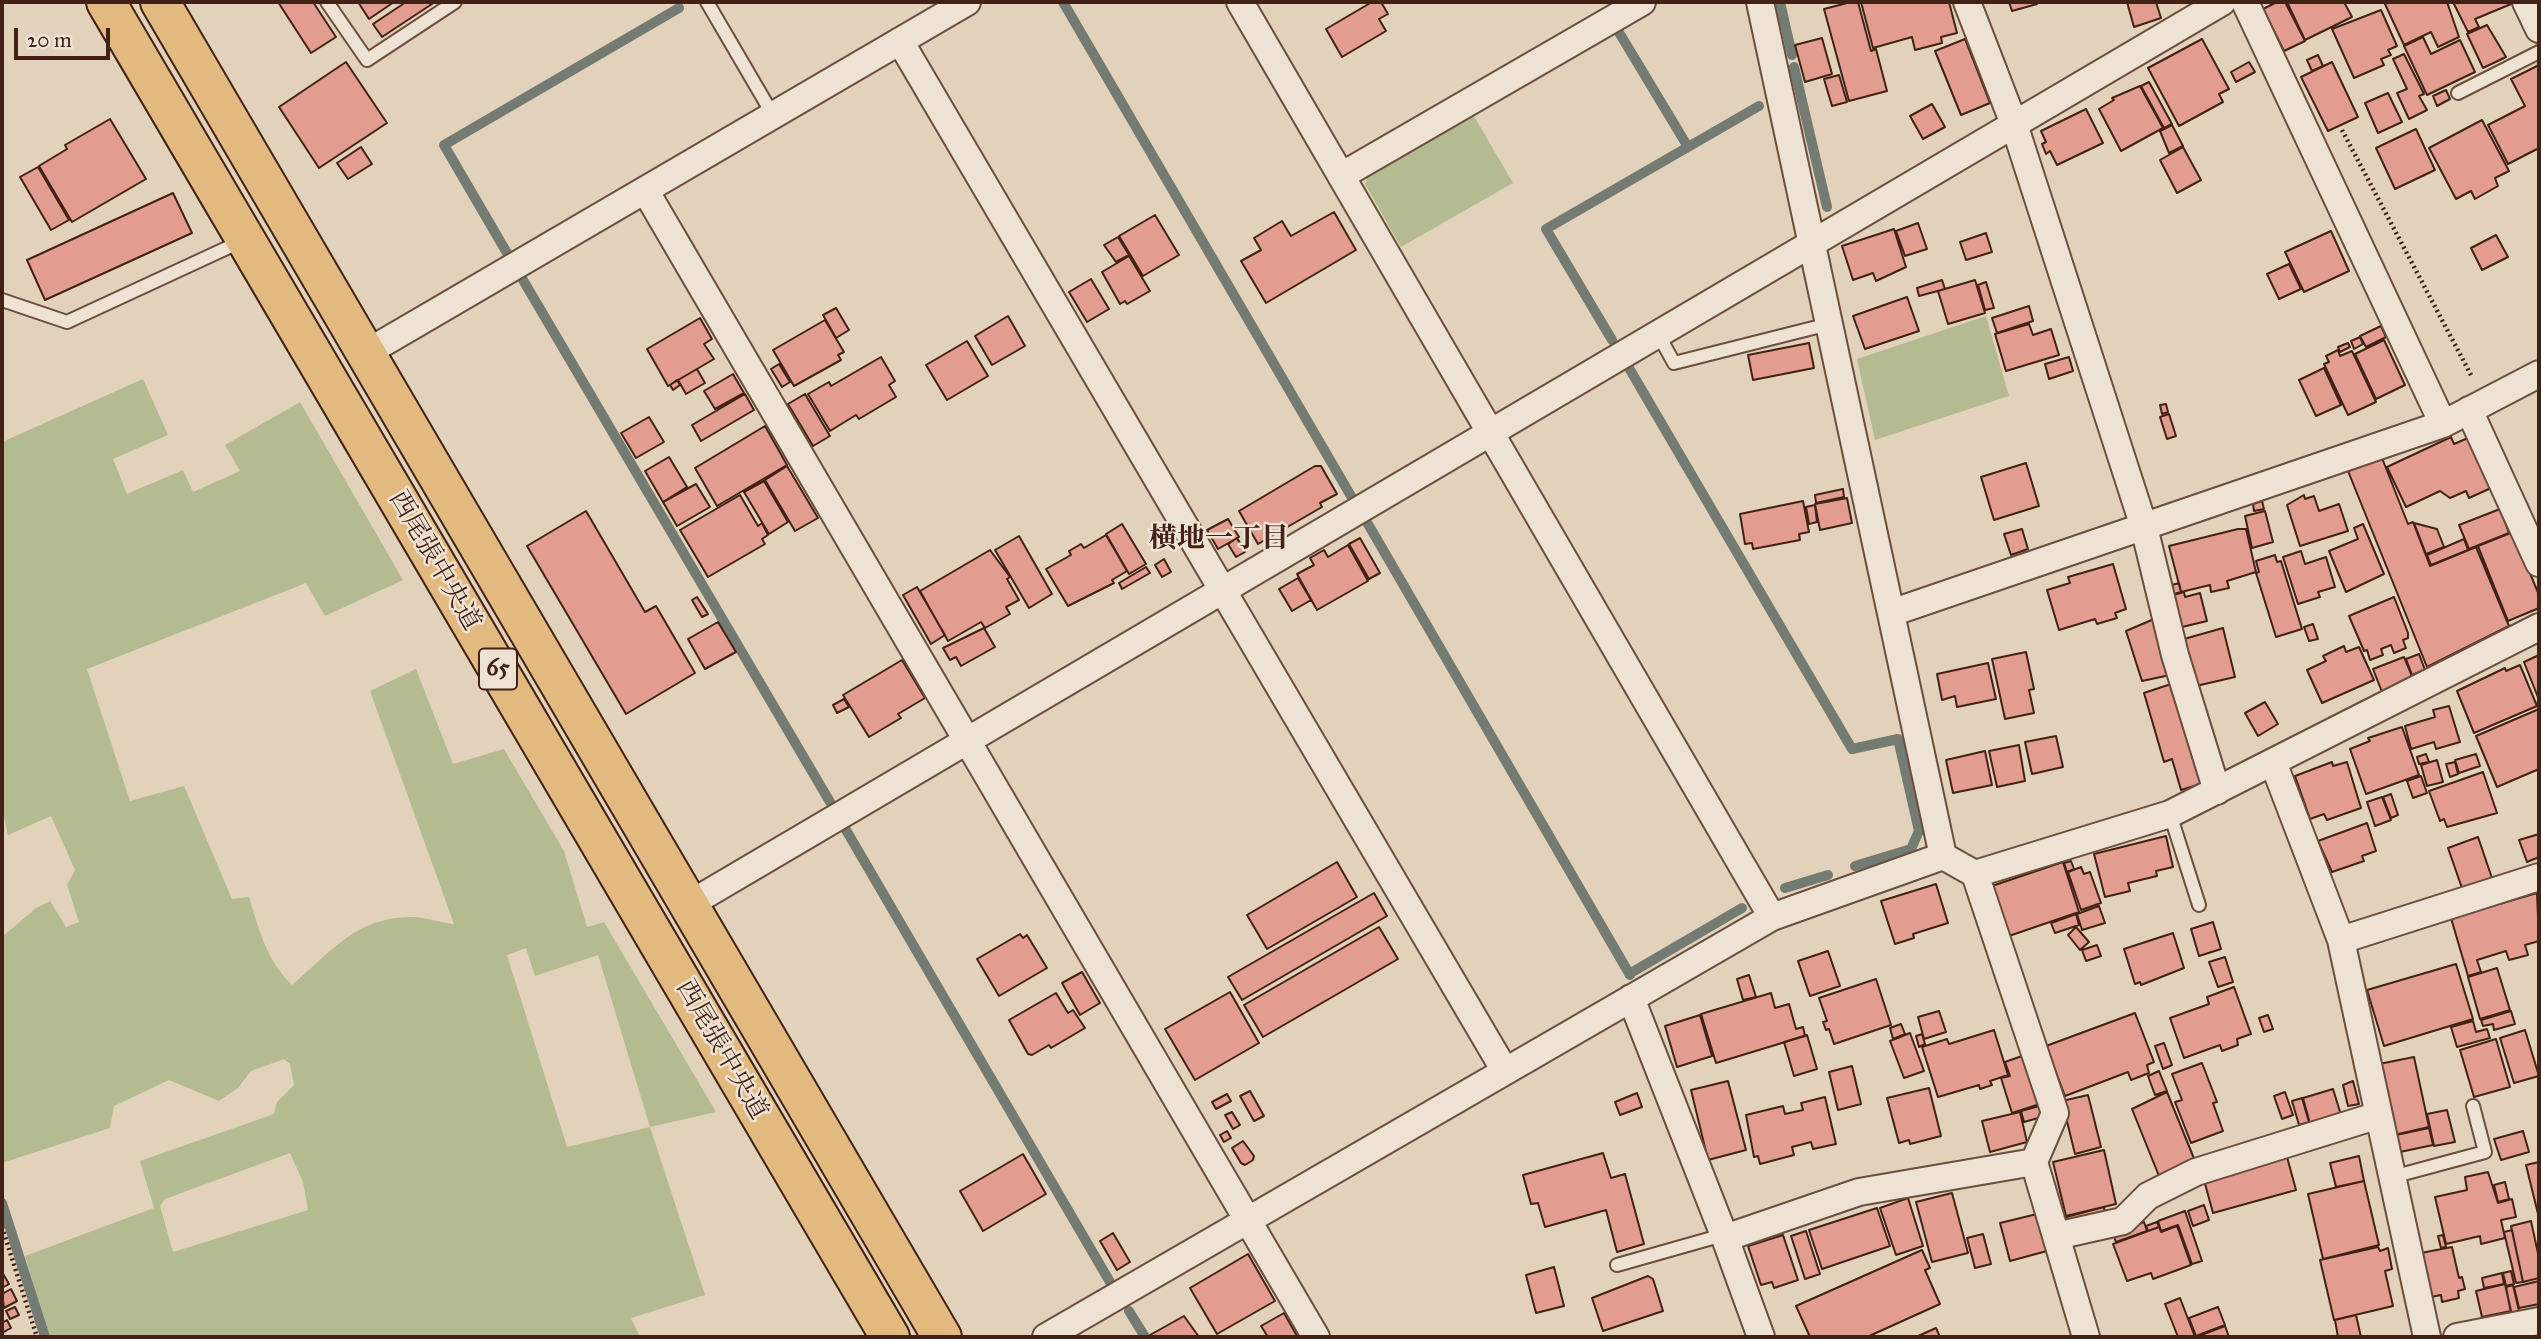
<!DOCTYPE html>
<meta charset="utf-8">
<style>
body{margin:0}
#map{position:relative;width:2541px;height:1339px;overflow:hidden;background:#e3d2bb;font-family:"IM FELL Great Primer",serif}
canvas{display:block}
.frame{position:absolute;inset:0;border:4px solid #422214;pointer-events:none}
.scale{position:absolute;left:14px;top:28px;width:96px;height:32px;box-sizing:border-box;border:4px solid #422214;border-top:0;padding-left:9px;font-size:21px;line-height:24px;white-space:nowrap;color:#422214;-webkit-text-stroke:5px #ede2d3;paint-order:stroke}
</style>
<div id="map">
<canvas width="2541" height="1339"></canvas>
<div class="frame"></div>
<div class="scale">20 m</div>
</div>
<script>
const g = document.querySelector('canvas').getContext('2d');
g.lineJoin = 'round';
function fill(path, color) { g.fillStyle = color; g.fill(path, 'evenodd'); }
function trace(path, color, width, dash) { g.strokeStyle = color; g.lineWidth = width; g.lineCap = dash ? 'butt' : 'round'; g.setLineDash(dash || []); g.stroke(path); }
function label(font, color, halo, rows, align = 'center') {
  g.font = font + ' "IM FELL Great Primer","Noto Serif JP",serif'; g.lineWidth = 5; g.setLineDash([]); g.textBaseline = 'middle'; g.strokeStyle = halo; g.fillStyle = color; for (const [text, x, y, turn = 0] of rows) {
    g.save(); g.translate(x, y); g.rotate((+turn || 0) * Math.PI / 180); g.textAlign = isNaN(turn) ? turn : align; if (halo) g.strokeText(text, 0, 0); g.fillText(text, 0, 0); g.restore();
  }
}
fill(new Path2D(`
 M1471 111 1513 183 1401 247 1365 184 1370 170Z
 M1986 316 2009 396 1875 440 1857 359Z
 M143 379 168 435 113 459 127 494 183 470 193 492 240 471 225 445 300 402 403 580 325 616 306 583 87 669 130 801 184 786 232 899 249 897C259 930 267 961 292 985 331 952 356 917 411 917 426 917 441 923 454 924L370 691 416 669 453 764 504 749 564 851 587 927 604 922 716 1112 650 1127 705 1295 631 1318 640 1337H49L25 1256 154 1208 140 1161 274 1114 277 1102 294 1085 290 1064 284 1059 251 1071 238 1088 219 1101 169 1080 114 1106 110 1128 2 1163V937L36 908 50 901 66 927 79 922 67 885 75 870 51 816 8 835 2 808V442ZM526 948 535 976 598 955 650 1127 567 1147 507 955ZM290 1153 303 1182 308 1210 173 1252 160 1206 165 1199Z`), '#b4bb90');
trace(new Path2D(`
 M1063 2 1351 496
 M1780 2 1792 55
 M1617 29 1688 147
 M1794 67 1827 207
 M507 253 444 145 679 8
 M523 280 830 802
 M1612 340 1546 229 1759 106
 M1629 368 1852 749 1898 739 1919 831 1911 849 1855 866
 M1368 524 1630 975
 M846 830 1110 1282
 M1785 888 1828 875
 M1629 974 1742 908
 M2 1203 45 1337
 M1129 1311 1145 1337`), '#747b72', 10);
const building = new Path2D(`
 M278 2H313L336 37 311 53Z
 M358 2H394L369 19Z
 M406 2H435L382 37 373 24Z
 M1372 2H1381L1388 14 1379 19 1386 31 1342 57 1326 29Z
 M1851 2H1858L1871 51 1876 49 1887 91 1849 101 1824 9Z
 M1861 2H1949L1957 33 1941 37 1942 43 1915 50 1912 37 1873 48Z
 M2009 2H2036L2037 4 2012 11Z
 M2127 2H2156L2161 18 2134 27Z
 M2277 2H2285L2305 41 2284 51 2263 9Z
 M2287 2H2344L2352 17 2305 40Z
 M2391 2H2447L2459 37 2438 47 2431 32 2404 45 2385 4Z
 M2453 2H2516L2475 19 2479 27 2468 32Z
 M2381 10 2397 46 2388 50 2391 55 2381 59 2384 65 2354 78 2332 29Z
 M2487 25 2506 57 2483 68 2467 34Z
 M2423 37 2431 54 2460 40 2475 72 2427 95 2404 46Z
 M1822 38 1832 74 1805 82 1795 45Z
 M1965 39 1990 103 1961 115 1935 51Z
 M2202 39 2229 89 2219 94 2223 102 2179 126 2148 68Z
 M2404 54 2424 94 2419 96 2427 110 2409 119 2397 93 2407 89 2393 59Z
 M2318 55 2323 66 2312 71 2307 60Z
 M346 62 387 123 319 168 279 107Z
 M2249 62 2255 72 2236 82 2231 72Z
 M2332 62 2358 117 2328 131 2301 77Z
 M2539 65V148L2508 164 2488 125 2525 106 2511 79Z
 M1839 75 1847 102 1832 106 1824 79Z
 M2149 82 2172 124 2164 128 2141 86Z
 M2140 86 2163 128 2121 151 2099 109 2114 100 2112 98Z
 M2446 90 2450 99 2437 106 2433 96Z
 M2388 93 2402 122 2378 133 2365 103Z
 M1932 104 1945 127 1923 139 1910 116Z
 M2086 109 2103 143 2057 165 2050 151 2046 154 2042 144 2046 142 2041 131Z
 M110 119 146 179 72 222 39 166 67 149 65 145Z
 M2482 120 2509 171 2495 178 2498 186 2475 199 2471 191 2456 199 2429 148Z
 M2172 125 2183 146 2169 153 2160 131Z
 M2416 129 2435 170 2395 189 2376 148Z
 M361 147 372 164 348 179 337 163Z
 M2183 147 2201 180 2177 193 2160 160Z
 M38 167 69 220 51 230 20 177Z
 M173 193 192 233 45 300 27 260Z
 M1334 212 1356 250 1266 303 1241 261 1261 250 1254 238 1282 221 1291 236Z
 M1155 215 1179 255 1143 276 1119 236Z
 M1918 223 1927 249 1905 256 1896 231Z
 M1894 229 1906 267 1876 281 1873 273 1853 280 1842 246Z
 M2331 231 2349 271 2304 292 2285 252Z
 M1986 233 1992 252 1966 260 1960 242Z
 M2496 235 2508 257 2482 270 2471 248Z
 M1118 237 1129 255 1116 262 1104 245Z
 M1129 256 1150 291 1127 304 1125 301 1120 304 1102 272Z
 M2289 264 2301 289 2279 299 2267 274Z
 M1091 279 1109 309 1087 322 1069 292Z
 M1942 280 1945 289 1919 296 1917 288Z
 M1975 280 1985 313 1948 324 1938 291Z
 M1986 282 1994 308 1985 310 1978 285Z
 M1907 297 1919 331 1865 349 1853 316Z
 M2029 306 2033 321 1997 333 1992 318Z
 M836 308 849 330 836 338 823 315Z
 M1008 316 1025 346 992 365 975 336Z
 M700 318 712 339 704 344 714 359 668 386 647 349Z
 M825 320 844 352 838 355 841 360 794 386 773 350Z
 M2029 324 2033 335 2051 329 2059 355 2006 371 1995 334Z
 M2381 326 2386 337 2366 347 2360 336Z
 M2360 337 2363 344 2354 349 2351 341Z
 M2384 340 2405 385 2376 399 2355 354Z
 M967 341 988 376 947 400 926 365Z
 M1809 343 1814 368 1753 380 1748 355Z
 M2348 343 2350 347 2340 352 2338 347Z
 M2338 350 2340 356 2352 351 2376 402 2348 415 2324 364 2329 362 2326 356Z
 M881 357 895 381 889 385 896 397 859 419 856 415 830 431 808 394 829 382 831 386Z
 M2069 357 2073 371 2049 379 2045 364Z
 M779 364 790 382 782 387 771 369Z
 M2324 368 2341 405 2316 416 2299 380Z
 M697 369 705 383 686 394 678 380Z
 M733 374 744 393 715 409 704 391Z
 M677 380 680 385 673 390 670 385Z
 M745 394 754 410 701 441 692 425Z
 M805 394 830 436 813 446 788 404Z
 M2166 404 2168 412 2162 414 2160 405Z
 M2169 414 2176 436 2167 439 2160 417Z
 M649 417 664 442 636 458 621 433Z
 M765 426 787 465 717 506 695 468Z
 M2451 437 2454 444 2468 438 2491 488 2469 498 2466 491 2450 498 2440 491 2406 507 2387 467Z
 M669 457 687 487 663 502 645 471Z
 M2382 458 2408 524 2413 522 2430 566 2476 547 2509 626 2427 667 2348 471Z
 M2026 463 2039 506 1994 520 1981 477Z
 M787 466 818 518 795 531 765 480Z
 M1315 466H1321L1337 494 1320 503 1322 507 1258 544 1239 511Z
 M764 481 788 522 769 534 744 492Z
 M696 484 710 507 677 526 663 502Z
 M1843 489 1844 497 1816 503 1815 495Z
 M740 495 758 526 762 523 768 535 762 539 765 544 708 577 680 530Z
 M2304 495 2305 499 2314 496 2319 511 2339 504 2348 531 2300 546 2287 505Z
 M1847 498 1852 523 1820 530 1815 504Z
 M1803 501 1809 532 1799 534 1800 540 1753 549 1752 543 1745 544 1740 514Z
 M2262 501 2264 509 2254 511 2253 504Z
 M1815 505 1817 522 1809 524 1806 507Z
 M2500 509 2509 533 2469 549 2459 525Z
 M586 511 645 612 656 606 695 673 626 714 527 546Z
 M2265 511 2273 542 2252 548 2245 516Z
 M1228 519 1239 537 1218 549 1207 530Z
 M2414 523 2437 529 2444 547 2426 554Z
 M1122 524 1146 564 1129 574 1106 534Z
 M2363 524 2384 574 2346 592 2329 551 2358 539 2354 528Z
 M2022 529 2028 549 2011 555 2004 534Z
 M2238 529H2246L2256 572 2227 581 2229 588 2211 592 2210 585 2181 592 2169 546Z
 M2513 532 2539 595V608L2508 621 2478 546Z
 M1106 535 1127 571 1112 580 1114 583 1068 606 1046 569 1071 555 1069 551 1081 544 1084 548Z
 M1019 536 1052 594 1029 608 995 550Z
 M1237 538 1245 552 1236 557 1228 544Z
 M1360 538 1380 573 1369 579 1349 544Z
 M2464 539 2468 550 2431 565 2427 555Z
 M1348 545 1368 581 1317 610 1297 574 1314 565 1310 558 1324 550 1328 557Z
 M990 550 1010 577 1007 579 1019 600 1006 607 1010 614 985 628 981 622 948 641 920 591Z
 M2301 551 2305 564 2326 557 2335 587 2318 592 2320 597 2298 604 2283 557Z
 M2275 555 2277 562 2281 561 2302 629 2276 637 2256 573 2259 572 2256 561Z
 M1164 559 1171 572 1162 577 1155 565Z
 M2113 564 2126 609 2115 613 2117 618 2097 624 2095 619 2059 630 2047 590 2070 583 2068 577Z
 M1146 567 1150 573 1122 589 1119 583Z
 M1298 578 1311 600 1292 611 1279 589Z
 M2179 583 2181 592 2170 595 2168 586Z
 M917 587 945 635 931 644 903 595Z
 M2184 592 2185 597 2200 593 2207 621 2178 628 2170 596Z
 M697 597 708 614 702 617 692 600Z
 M2394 597 2408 633V638L2403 640 2406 648 2394 653 2391 645 2381 649 2383 655 2370 660 2367 650 2364 651 2349 616Z
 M2154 619 2170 675 2142 681 2126 631Z
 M718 622 736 652 705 669 688 639Z
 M2313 624 2318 639 2309 641 2304 627Z
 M984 628 995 647 961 666 956 657 950 660 943 648Z
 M2223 628 2235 677 2196 686 2184 639Z
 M2344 646 2346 652 2359 647 2374 680 2322 703 2307 670 2326 661 2323 656Z
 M2026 652 2034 689 2029 690 2034 713 2005 719 1992 659Z
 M2419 654 2425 670 2412 675 2406 659Z
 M2539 655V700L2524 662Z
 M2404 657 2412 676 2382 692 2373 669Z
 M902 660 925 698 898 714 901 718 869 737 843 695Z
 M1988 663 1996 699 1957 707 1955 696 1942 700 1937 674Z
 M2520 665 2537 706 2474 733 2457 691 2505 668 2506 671Z
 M2174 683 2204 783 2181 790 2172 759 2164 762 2144 693Z
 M844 699 849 707 837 713 833 705Z
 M2265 702 2278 724 2258 736 2245 713Z
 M2449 706 2460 742 2436 749 2434 742 2411 749 2405 726 2435 717 2433 710Z
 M2539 709V769L2497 787 2476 736Z
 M2402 727 2419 775 2366 794 2350 749 2370 741 2368 738Z
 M2056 736 2063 767 2032 774 2025 742Z
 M2019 745 2025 781 1997 787 1989 751Z
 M1985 751 1992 785 1953 793 1946 760Z
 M2426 754 2429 762 2419 764 2417 757Z
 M2476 754 2480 766 2459 773 2455 760Z
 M2437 760 2443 782 2427 786 2421 765Z
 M2332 762 2333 766 2347 762 2361 808 2327 820 2324 814 2310 819 2295 776Z
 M2455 762 2458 774 2450 777 2446 764Z
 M2483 772 2497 813 2447 827 2444 819 2440 821 2429 791Z
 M2421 776 2427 793 2413 798 2407 781Z
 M2391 794 2398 815 2391 818 2383 797Z
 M2382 797 2391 820 2375 826 2367 802Z
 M2367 823 2376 851 2362 856 2364 861 2332 872 2318 841Z
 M2539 834V857L2527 862 2519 840Z
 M2166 836 2173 867 2156 871 2157 876 2128 883 2130 891 2105 897 2094 854Z
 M2478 837 2493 881 2463 891 2448 848Z
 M2071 861 2074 869 2067 872 2064 863Z
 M1337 862 1357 897 1267 949 1247 915Z
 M2063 862 2079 912 2006 937 1989 887Z
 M2081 867 2084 874 2090 872 2101 903 2081 910 2068 872Z
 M1936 884 1948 923 1913 934 1914 938 1895 944 1881 901Z
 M1374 893 1387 916 1242 1000 1228 977Z
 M2537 893 2539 941 2525 945 2528 955 2509 960 2506 951 2477 960 2481 972 2468 976 2451 918Z
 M2099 906 2105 923 2082 930 2077 914Z
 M2076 914 2079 925 2055 933 2051 923Z
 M2213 922 2221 949 2199 956 2191 929Z
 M1379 927 1398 959 1263 1037 1244 1005Z
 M2076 927 2089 942 2080 950 2068 935Z
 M2173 933 2184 968 2141 985 2140 982 2135 984 2124 949Z
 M1020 934 1023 938 1027 935 1047 968 999 996 977 959Z
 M2097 945 2101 956 2086 961 2082 950Z
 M1828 951 1840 986 1810 996 1798 961Z
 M2225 957 2233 982 2218 987 2209 962Z
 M2456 964 2473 1019 2384 1046 2367 990Z
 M2497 968 2510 1010 2480 1019 2468 977Z
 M1082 972 1100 1003 1080 1015 1062 983Z
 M1749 975 1756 997 1743 1000 1737 979Z
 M1876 979 1891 1025 1834 1044 1829 1029 1826 1030 1823 1022 1827 1021 1819 998Z
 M2234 987 2251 1034 2237 1039 2238 1045 2222 1051 2220 1045 2184 1058 2170 1018 2209 1004 2207 997Z
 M1230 992 1259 1043 1195 1080 1165 1029Z
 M1056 993 1068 1013 1073 1010 1085 1028 1051 1048 1049 1045 1032 1055 1028 1054 1009 1020Z
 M1771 993 1775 1008 1789 1004 1796 1029 1803 1027 1805 1036 1716 1063 1701 1014Z
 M1939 1011 1946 1032 1924 1039 1918 1017Z
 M2511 1011 2515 1024 2494 1030 2493 1024 2483 1026 2481 1020Z
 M2135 1013 2154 1062 2147 1065 2149 1073 2131 1080 2128 1072 2065 1096 2046 1046Z
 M1700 1015 1712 1056 1677 1067 1665 1026Z
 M2268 1015 2273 1029 2264 1032 2259 1018Z
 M2473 1021 2476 1032 2487 1029 2490 1038 2457 1047 2451 1027Z
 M1901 1024 1905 1034 1893 1039 1890 1028Z
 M1994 1030 2008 1075 1990 1081 1992 1085 1980 1089 1979 1085 1938 1097 1922 1047 1947 1039 1949 1044Z
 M2525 1030 2539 1076 2514 1083 2500 1038Z
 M1910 1033 1924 1071 1904 1078 1890 1041Z
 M1922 1034 1925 1044 1919 1047 1916 1036Z
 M1807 1035 1817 1069 1794 1076 1784 1042Z
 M2496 1039 2510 1087 2474 1097 2460 1050Z
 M2164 1043 2172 1065 2163 1069 2155 1046Z
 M2025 1055 2040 1104 2012 1113 2001 1078 2010 1076 2005 1062Z
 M2414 1057 2429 1127 2394 1135 2379 1064Z
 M2202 1063 2217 1102 2213 1103 2223 1131 2191 1143 2175 1102 2182 1100 2172 1074Z
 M1852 1066 1861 1104 1838 1110 1829 1072Z
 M2159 1071 2167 1091 2155 1095 2148 1076Z
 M1728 1081 1746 1150 1708 1160 1691 1090Z
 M2353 1081 2359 1104 2348 1106 2343 1085Z
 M1929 1088 1941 1136 1910 1144 1909 1140 1899 1143 1887 1098Z
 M2333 1089 2341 1115 2310 1124 2303 1098Z
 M1250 1091 1264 1116 1254 1121 1240 1096Z
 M2167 1092 2195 1161 2159 1176 2132 1109Z
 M2285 1092 2293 1115 2282 1119 2274 1096Z
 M1637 1093 1642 1107 1620 1115 1615 1102Z
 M1227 1094 1231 1101 1216 1109 1212 1102Z
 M2088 1095 2101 1147 2075 1154 2062 1101Z
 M1825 1097 1836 1144 1813 1149 1811 1142 1792 1147 1794 1155 1760 1164 1758 1156 1754 1157 1746 1115 1783 1106 1785 1114 1803 1110 1801 1103Z
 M2302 1098 2309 1122 2299 1125 2292 1101Z
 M2039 1106 2042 1117 2024 1122 2021 1111Z
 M2447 1110 2455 1142 2434 1146 2427 1114Z
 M1232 1112 1240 1125 1233 1129 1225 1115Z
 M2020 1112 2027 1142 1990 1152 1982 1121Z
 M2429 1128 2433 1145 2400 1152 2396 1135Z
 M1227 1131 1231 1138 1224 1142 1220 1135Z
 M2523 1131 2529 1152 2501 1160 2494 1139Z
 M1243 1141 1254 1156 1253 1160 1245 1165 1241 1163 1232 1148Z
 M2104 1150 2116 1204 2066 1216 2053 1162Z
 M1603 1153 1611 1178 1625 1174 1644 1244 1617 1252 1606 1210 1545 1227 1538 1203 1531 1204 1523 1175Z
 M1023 1154 1046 1194 983 1231 960 1191Z
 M2359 1156 2364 1181 2336 1187 2330 1163Z
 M2287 1157 2296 1190 2213 1213 2204 1180Z
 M2539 1162V1218L2526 1165Z
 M2488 1172 2498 1203 2512 1199 2516 1217 2501 1220 2505 1238 2481 1244 2480 1236 2446 1244 2435 1197 2467 1190 2465 1177Z
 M2364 1181 2379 1245 2323 1259 2308 1194Z
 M2505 1182 2509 1199 2498 1202 2494 1185Z
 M1952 1193 1968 1253 1932 1262 1916 1202Z
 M1908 1198 1923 1246 1896 1255 1880 1208Z
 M2204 1205 2209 1220 2193 1226 2188 1211Z
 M2104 1207 2105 1213 2068 1222 2066 1217Z
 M1877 1208 1890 1246 1822 1269 1809 1230Z
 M2185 1211 2202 1261 2192 1264 2178 1225 2161 1231 2158 1221Z
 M2037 1214 2047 1251 2010 1261 2000 1223Z
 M2531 1221 2539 1258V1278L2523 1282 2511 1226Z
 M2144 1222 2147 1231 2116 1242 2113 1234Z
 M2157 1222 2159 1227 2148 1231 2146 1226Z
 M2177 1226 2191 1265 2153 1279 2151 1273 2127 1281 2113 1244 2159 1227 2161 1232Z
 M2512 1230 2523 1282 2516 1283 2504 1232Z
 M1806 1231 1820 1274 1805 1279 1791 1236Z
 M1113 1233 1130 1262 1117 1270 1100 1241Z
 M1983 1234 1991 1264 1975 1268 1967 1238Z
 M1783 1235 1798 1280 1774 1288 1772 1282 1761 1285 1748 1246Z
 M2443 1235 2446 1247 2441 1248 2438 1236Z
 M2378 1247 2380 1251 2388 1248 2392 1269 2385 1271 2393 1306 2334 1320 2320 1260Z
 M2452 1247 2459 1278 2462 1277 2465 1289 2458 1291 2459 1298 2442 1302 2441 1295 2431 1297 2421 1253Z
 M1922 1250 1930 1268 1925 1270 1940 1304 1867 1337H1810L1796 1306Z
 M1248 1254 1275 1301 1217 1334 1190 1288Z
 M1554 1267 1564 1306 1536 1313 1526 1275Z
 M2511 1271 2514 1284 2506 1286 2503 1273Z
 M2 1272 9 1284 2 1288Z
 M2502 1273 2504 1284 2484 1288 2482 1278Z
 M1648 1276 1653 1279 1663 1311 1603 1331 1592 1298Z
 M2539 1281V1304L2519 1308 2514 1287Z
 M2505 1284 2511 1311 2482 1317 2476 1291Z
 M2513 1285 2519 1311 2511 1313 2506 1287Z
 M11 1289 17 1301 4 1308 2 1294Z
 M2180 1298 2195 1337H2178L2165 1304Z
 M15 1307 19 1315 10 1319 6 1311Z
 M2218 1307 2225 1325 2196 1336 2189 1318Z
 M1284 1313 1297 1336 1268 1337 1261 1326Z
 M2356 1315 2361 1337H2338L2335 1320Z
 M1184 1316 1199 1337H1151L1150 1335Z
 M7 1320 11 1328 2 1333V1323Z
 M2225 1326 2229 1337H2196Z
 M1936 1328 1940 1337H1916Z`);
fill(building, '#e29c90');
trace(building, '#422214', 2);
const lane = new Path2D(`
 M327 2 367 60 455 2
 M707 2 773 115
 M2458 93 2539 52
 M2 300 67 322 242 241
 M1658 334 1674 363 1829 324
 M2170 814 2199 905
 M2392 1177 2485 1152 2473 1106
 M1617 1265 1723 1235`);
const street = new Path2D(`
 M1240 2 1772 917
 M1760 2 1943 856 1975 874 2170 814 2539 627
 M1967 2 2014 124 2144 527 2175 655 2217 791
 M2245 2 2443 424
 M2526 2 2539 29
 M900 41 1505 1071
 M1341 176 1642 2
 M645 190 1316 1337
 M366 353 967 2
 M2469 410 2539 563
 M1891 613 2443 424 2539 374
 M2273 762 2341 940 2427 1337
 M1975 874 2055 1113 2034 1162 2086 1337
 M688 905 2222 2
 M2341 940 2539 877
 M1631 998 1725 1238
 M2056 1236 2123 1221 2148 1196 2196 1172 2379 1115
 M1046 1337 1772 917 1943 856
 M1761 1337 1725 1238 1859 1192 2034 1162
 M2457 1337 2539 1321`);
const primary = new Path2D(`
 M106 2 890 1337
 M160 2 942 1337`);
trace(lane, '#6a4e3e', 16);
trace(street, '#6a4e3e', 30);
trace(primary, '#422214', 42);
trace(new Path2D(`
 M2342 130 2472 377
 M2 1227 37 1337`), '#422214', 4.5, [2, 3.5]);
trace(lane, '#ede2d3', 12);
trace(street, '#ede2d3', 26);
trace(primary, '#e2b97e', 38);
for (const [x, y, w] of [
 [498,669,38]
]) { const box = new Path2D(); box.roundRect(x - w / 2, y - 20.5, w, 41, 5); g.fillStyle = '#ede2d3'; g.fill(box); trace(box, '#422214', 2); }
label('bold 24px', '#422214', null, [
 ["65",498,669]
]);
label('26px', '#422214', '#ede2d3', [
 ["西尾張中央道",434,561,60],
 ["西尾張中央道",721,1050,60]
]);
label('bold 28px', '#422214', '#ede2d3', [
 ["横地一丁目",1219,540]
]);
</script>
